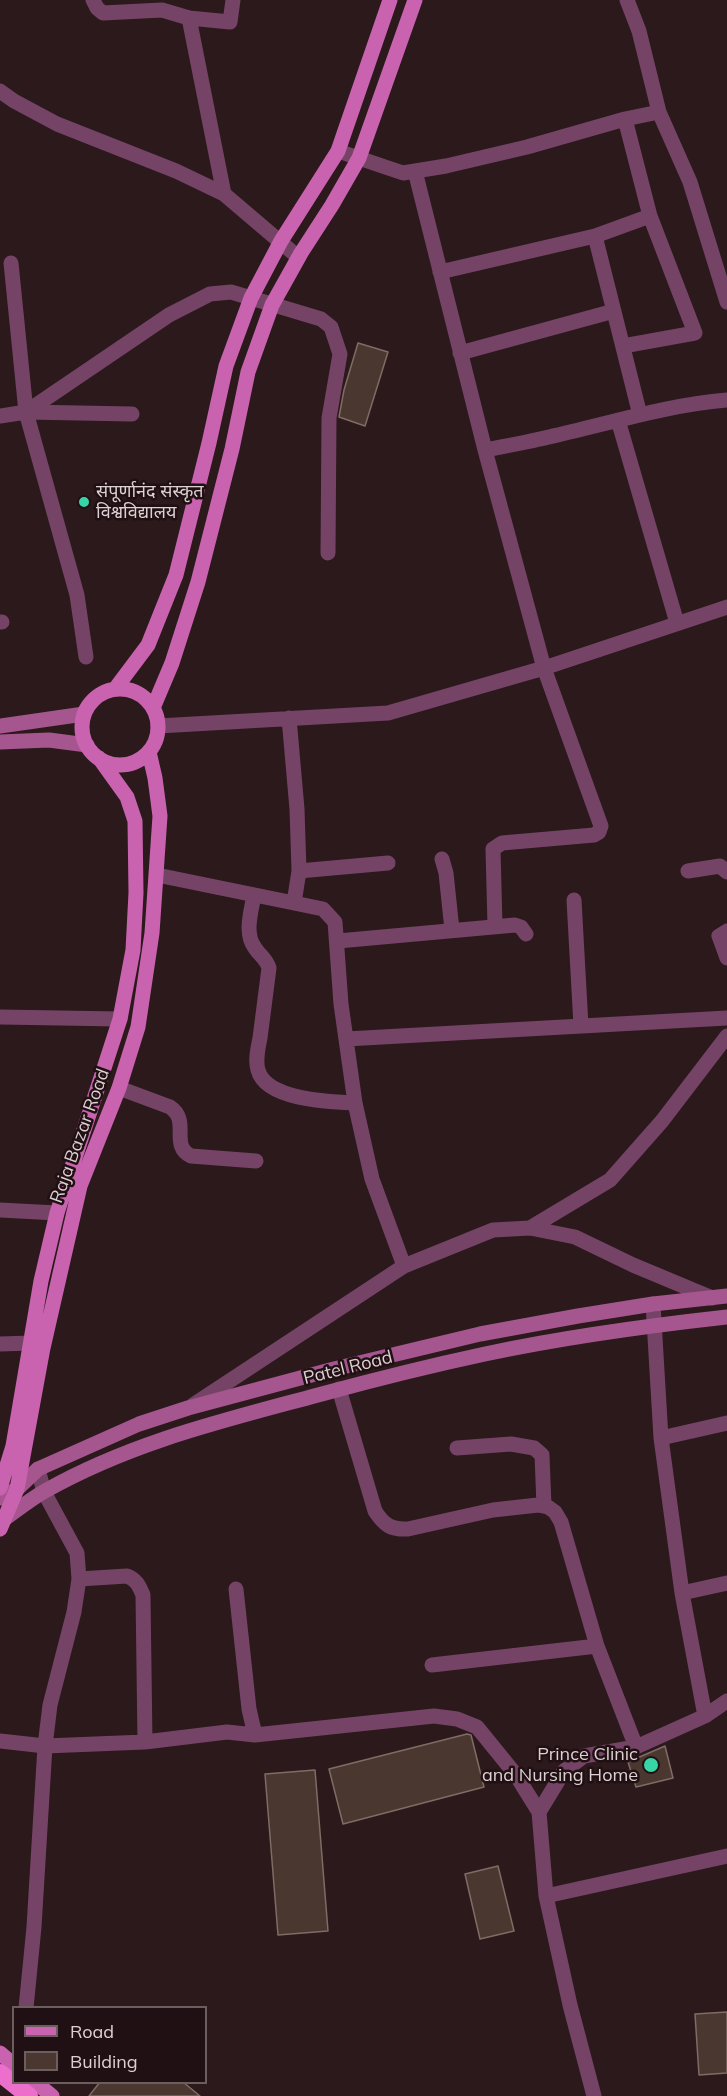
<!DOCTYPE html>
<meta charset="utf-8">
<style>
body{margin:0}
#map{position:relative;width:727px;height:2096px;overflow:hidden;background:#2b191c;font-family:Mulish,sans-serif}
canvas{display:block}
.legend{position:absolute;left:12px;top:2006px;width:195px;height:78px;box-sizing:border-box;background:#211013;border:2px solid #6c5d5f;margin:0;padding:8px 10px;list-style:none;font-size:18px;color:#ddd0d2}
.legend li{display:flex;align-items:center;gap:12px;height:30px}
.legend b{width:30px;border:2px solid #6c5d5f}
</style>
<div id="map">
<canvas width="727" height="2096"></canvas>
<ul class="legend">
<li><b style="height:8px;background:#ca63af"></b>Road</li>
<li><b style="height:16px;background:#493730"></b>Building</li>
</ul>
</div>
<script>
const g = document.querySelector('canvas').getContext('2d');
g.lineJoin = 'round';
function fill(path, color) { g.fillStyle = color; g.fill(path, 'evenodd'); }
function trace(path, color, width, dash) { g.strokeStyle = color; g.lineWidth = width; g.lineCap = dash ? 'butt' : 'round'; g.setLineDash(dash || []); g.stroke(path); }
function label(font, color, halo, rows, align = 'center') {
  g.font = font + ' Mulish,"Noto Sans Devanagari",sans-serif'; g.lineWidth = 5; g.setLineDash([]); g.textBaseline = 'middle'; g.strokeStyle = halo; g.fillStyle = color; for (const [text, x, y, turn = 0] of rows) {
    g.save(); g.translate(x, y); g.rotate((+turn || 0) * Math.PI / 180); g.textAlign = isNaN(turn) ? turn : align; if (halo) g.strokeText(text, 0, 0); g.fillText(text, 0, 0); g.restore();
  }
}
const building = new Path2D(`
 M358 343 388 352 365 426 339 417 344 390Z
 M467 1734 471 1735 484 1787 343 1824 329 1769Z
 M665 1746 673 1778 636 1787 628 1762Z
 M315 1770 328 1931 278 1935 265 1774Z
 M498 1866 514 1931 480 1939 465 1874Z
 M727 2012V2073L699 2075 695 2014Z
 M100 2082H183L200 2096H89Z`);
fill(building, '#493730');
trace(building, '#806c64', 1.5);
trace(new Path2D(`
 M93 0 97 8 103 13 162 10 189 18 230 22 233 0
 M627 0 639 31 659 112 690 182 727 302
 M189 18 224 194
 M0 91 14 101 57 124 176 171 224 194 298 257
 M338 151 403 173 446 166 527 147 625 119 659 112
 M415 171 485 450 544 668 601 826 599 832 594 835 502 843 493 849 495 926
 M595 236 640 415
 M11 263 26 412 77 595 86 657
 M440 272 595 236 650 216
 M623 346 695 333 650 216 625 119
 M460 353 614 311
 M26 412 169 315 210 294 231 292 321 319 331 327 340 354 329 418 328 553
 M0 416 26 412 132 414
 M618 420 677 623
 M485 450C506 446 528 442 549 437 608 424 666 405 727 400
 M0 622H2
 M289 718 297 809 299 871 294 903 323 909 335 922 341 1004 355 1103 372 1179 404 1266
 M158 726 388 713 544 668 727 607
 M442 859 446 873 452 930
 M299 871 388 863
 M688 871 720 866 727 872
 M157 875 294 903
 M254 895C251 912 244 934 255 948 260 956 266 958 269 968 266 991 263 1014 260 1038 258 1048 255 1060 258 1070 266 1100 330 1102 355 1103
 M574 900 581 1026
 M727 931 719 936 727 958
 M338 941 515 925 521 927 526 934
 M0 1017 120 1019
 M346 1039 727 1018
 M119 1088 170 1107C191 1121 169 1145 191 1156L256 1161
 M0 1210 57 1213
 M530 1228 610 1180 662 1121 727 1036
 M653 1304 661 1438 682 1593 705 1716
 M0 1344 31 1343
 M339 1389 375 1511C384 1525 391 1530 408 1529L493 1510 538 1505 548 1507 555 1512 561 1522 597 1646 636 1747
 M193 1405 404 1266 493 1230 530 1228 575 1237 633 1265 712 1298
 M661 1438 727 1423
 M457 1448 511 1444 534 1448 542 1455 544 1506
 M79 1579 127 1576C137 1580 139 1586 143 1595L145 1742
 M682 1593 727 1583
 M432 1665 597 1646
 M255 1735 434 1716 457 1719 477 1727 516 1775 539 1812
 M0 1741 45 1746 145 1742 227 1732 255 1735 249 1709 236 1589
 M546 1896 727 1856
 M26 2008 34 1927 45 1746 50 1705 74 1612 79 1579 77 1553 44 1492 38 1469
 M594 2096 570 2005 546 1896 539 1812 564 1771 584 1756 636 1747 705 1716 727 1701`), '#754366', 15);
trace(new Path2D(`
 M0 726 84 714
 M0 742 49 740 87 745
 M0 1498 17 1489 38 1469 139 1424 188 1408 334 1369 480 1334 578 1316 653 1304 727 1296
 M0 1522C15 1512 29 1500 45 1491 132 1442 222 1421 318 1395 373 1380 429 1366 485 1354 565 1337 646 1326 727 1317`), '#a5568f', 15);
trace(new Path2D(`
 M115 689 148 645 176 575 209 443 226 366 251 298 281 241 338 151 390 0
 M82 727a38 38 0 1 1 76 0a38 38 0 1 1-76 0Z
 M153 708 172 663 198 582 232 449 248 372 272 305 301 253 332 205 359 158 415 0
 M0 1488 13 1446 41 1281 57 1213 120 1019 133 950 136 893 135 821 127 797 99 758
 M0 1529 17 1489 43 1348 80 1186 119 1088 138 1027 152 933 160 816 155 778 149 752
 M0 2053 14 2065
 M35 2082 52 2096`), '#ca63af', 15);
trace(new Path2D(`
 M0 2073 29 2096`), '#ec6fcb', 18);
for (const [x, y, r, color] of [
 [84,502,6,"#37d4a6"],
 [651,1765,8,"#37d4a6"]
]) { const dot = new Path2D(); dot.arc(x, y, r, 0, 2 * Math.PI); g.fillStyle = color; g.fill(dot); trace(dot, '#211013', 2); }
label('18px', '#ddd0d2', '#211013', [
 ["संपूर्णानंद संस्कृत",96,492],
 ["विश्वविद्यालय",96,513],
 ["Prince Clinic",638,1755,"right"],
 ["and Nursing Home",638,1776,"right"]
], 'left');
label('18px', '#ddd0d2', '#211013', [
 ["Raja Bazar Road",80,1136,-70],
 ["Patel Road",348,1368,-14]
]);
</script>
